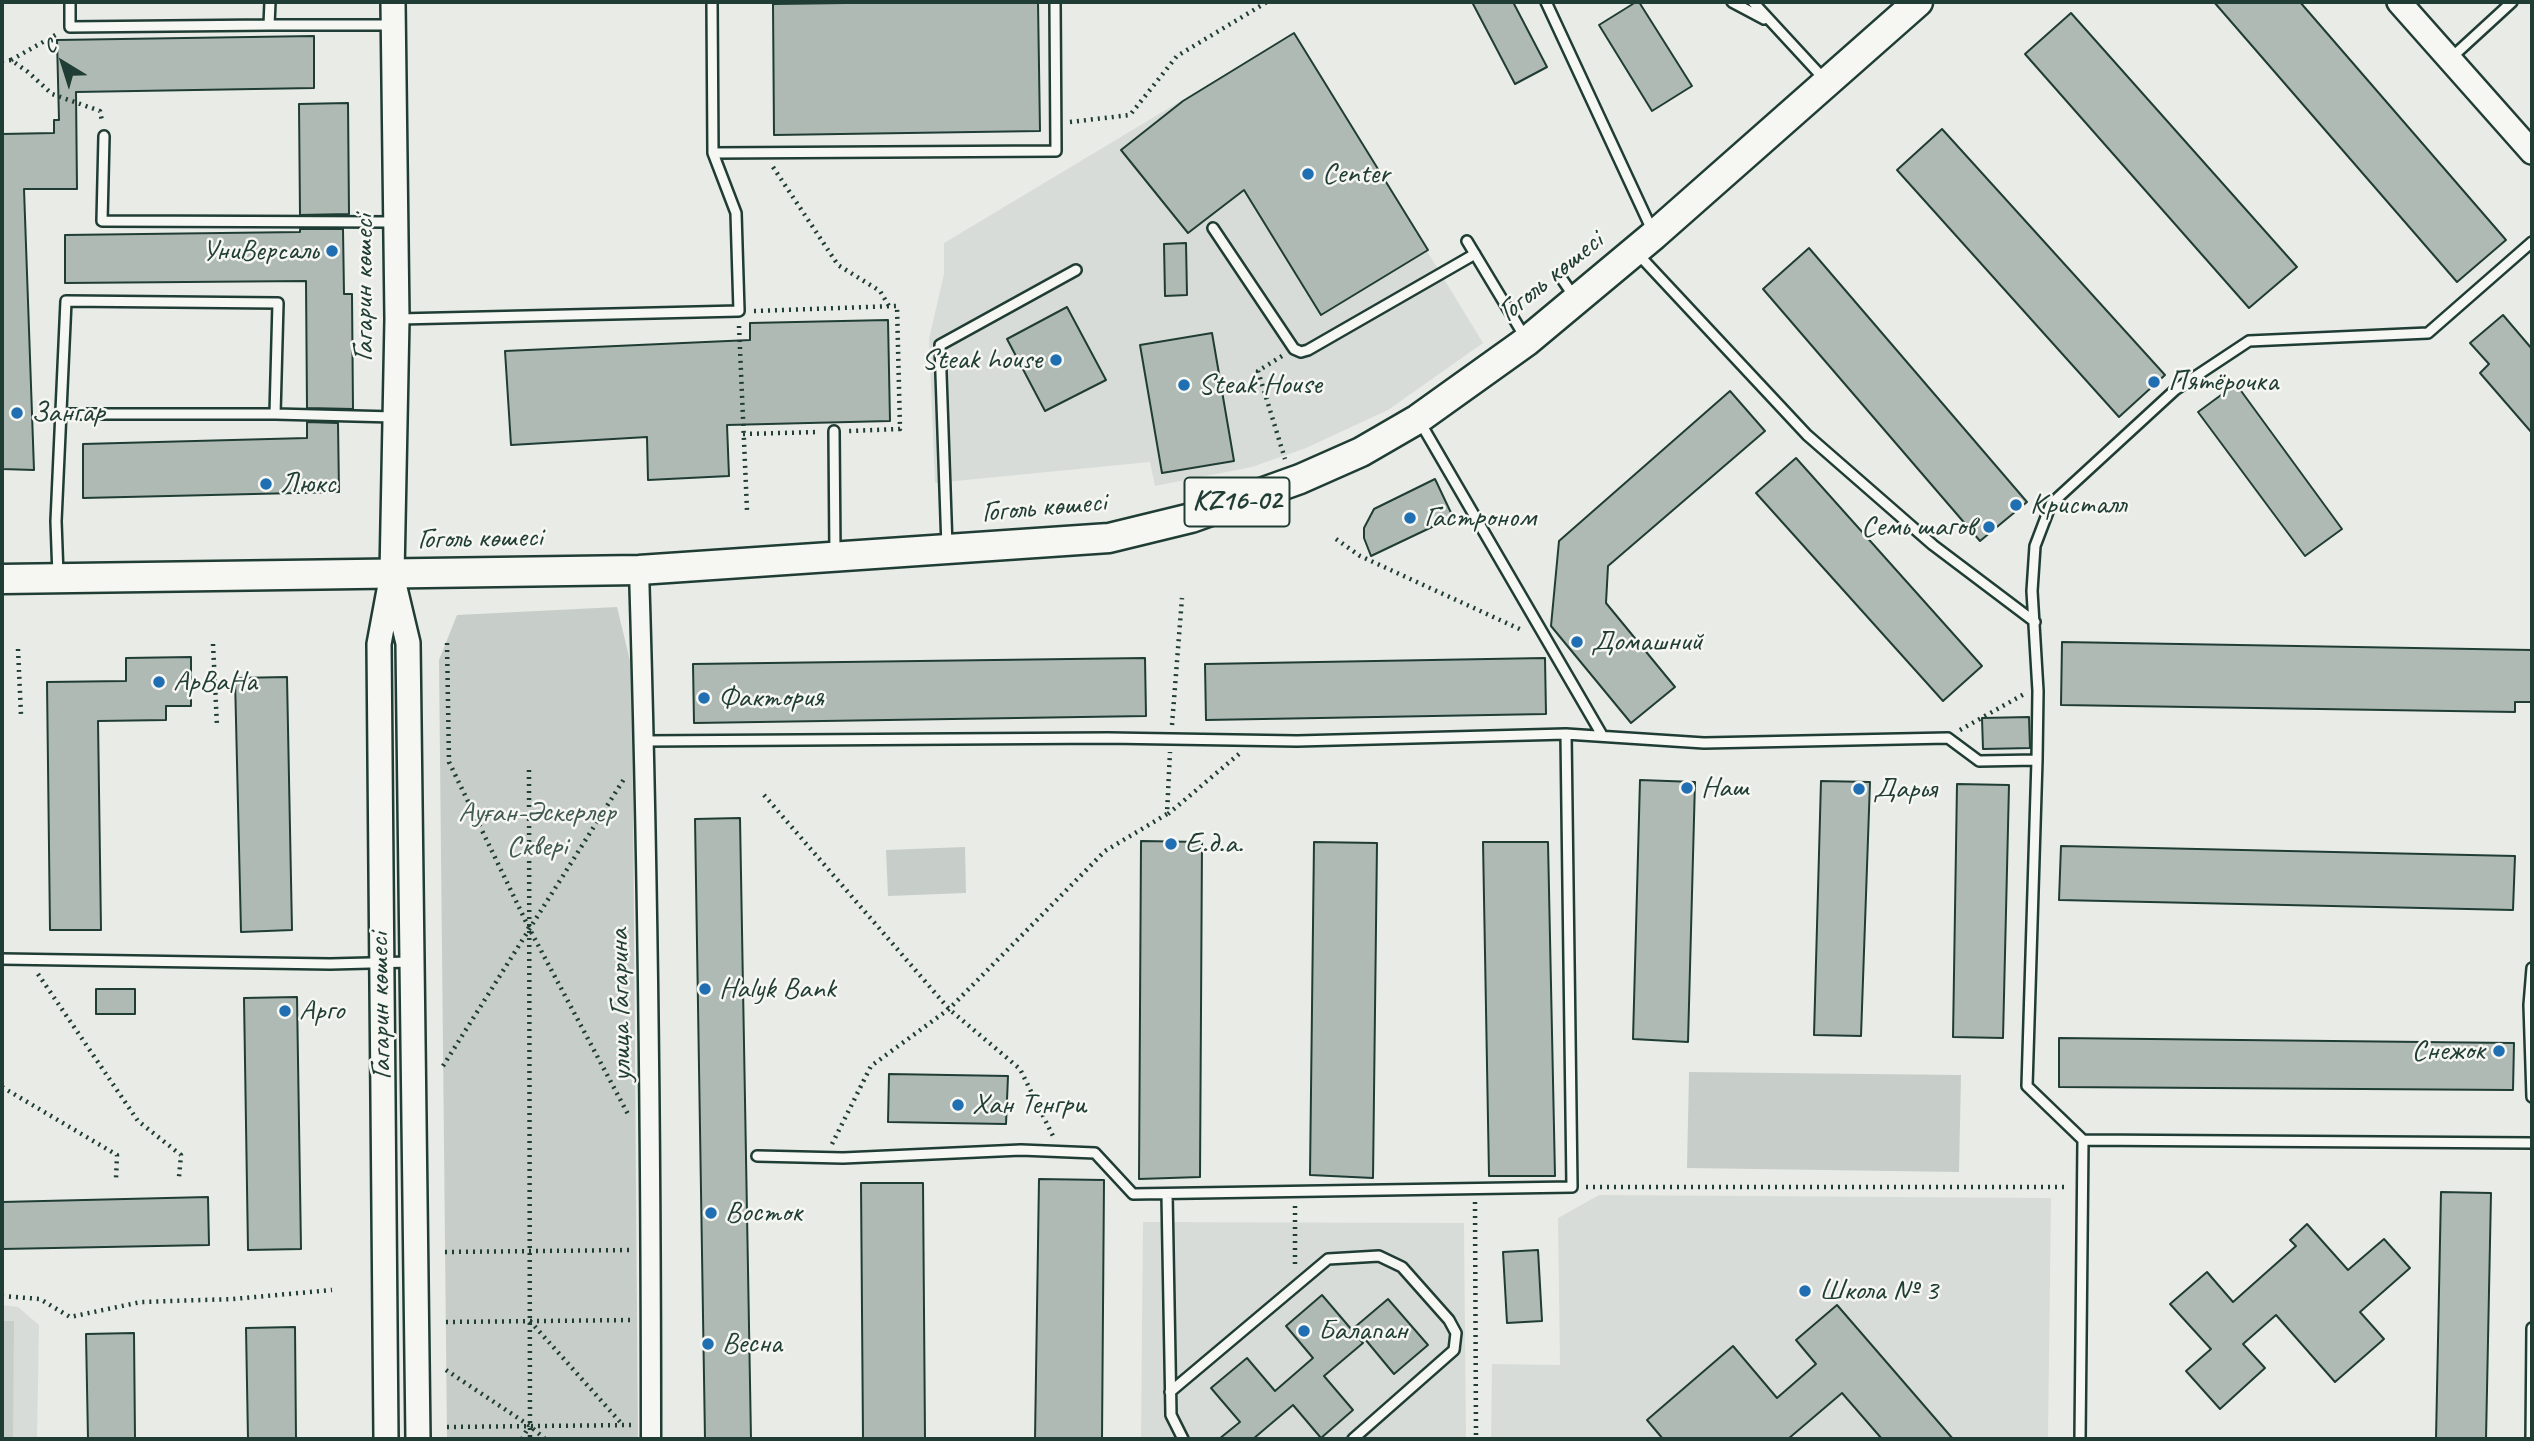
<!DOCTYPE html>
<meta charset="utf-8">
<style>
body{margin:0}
#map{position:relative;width:2534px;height:1441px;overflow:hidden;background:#e9ebe7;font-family:Caveat,sans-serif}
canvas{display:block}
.frame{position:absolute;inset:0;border:4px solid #1f3d34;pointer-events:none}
.north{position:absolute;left:28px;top:28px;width:70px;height:70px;-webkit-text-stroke:5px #f6f6f2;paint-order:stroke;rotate:322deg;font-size:19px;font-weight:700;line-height:28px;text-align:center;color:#1f3d34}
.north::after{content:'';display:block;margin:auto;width:24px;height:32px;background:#1f3d34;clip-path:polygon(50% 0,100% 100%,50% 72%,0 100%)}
</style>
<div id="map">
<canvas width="2534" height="1441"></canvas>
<div class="frame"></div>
<div class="north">С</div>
</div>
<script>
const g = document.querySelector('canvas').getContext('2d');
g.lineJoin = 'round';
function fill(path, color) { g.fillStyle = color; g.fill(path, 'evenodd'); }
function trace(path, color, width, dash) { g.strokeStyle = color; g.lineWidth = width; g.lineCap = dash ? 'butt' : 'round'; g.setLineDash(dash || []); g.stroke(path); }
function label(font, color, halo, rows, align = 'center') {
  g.font = font + ' Caveat,sans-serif'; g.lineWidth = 5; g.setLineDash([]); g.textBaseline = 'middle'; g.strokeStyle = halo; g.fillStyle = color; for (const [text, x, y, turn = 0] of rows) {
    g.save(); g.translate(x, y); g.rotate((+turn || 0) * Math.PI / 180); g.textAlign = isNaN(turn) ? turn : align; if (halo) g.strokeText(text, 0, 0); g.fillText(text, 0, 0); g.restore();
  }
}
fill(new Path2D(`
 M1294 33 1483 343 1388 410 1306 448 1252 467 1155 486 1150 462 935 483 929 339 944 274V243Z
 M1599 1195 2051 1198 2048 1439H1491L1492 1364 1560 1365 1558 1218Z
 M1143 1222 1464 1223 1466 1439H1141Z
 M2 1305 18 1307 39 1325 37 1439H2Z`), '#d8dcd8');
fill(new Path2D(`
 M617 607 632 669 638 1439H447L439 660 457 615Z
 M965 847 966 893 888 896 886 850Z
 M1689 1072 1961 1075 1959 1172 1687 1168Z
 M2 1321H14L13 1439H2Z`), '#c7cec9');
const building = new Path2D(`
 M920 2H1038L1040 131 774 135 773 4Z
 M1472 2H1513L1547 67 1515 84Z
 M1636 2H1639L1692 86 1652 111 1599 25Z
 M2214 2H2300L2506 240 2457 282Z
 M2071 13 2297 267 2249 308 2025 54Z
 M1294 33 1428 250 1321 315 1244 190 1188 233 1121 150 1183 101Z
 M314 36V88L76 92 77 189H24L34 470 2 469V134L54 133V120H59L57 40Z
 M348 103 349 214 300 215 299 104Z
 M1942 129 2165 375 2119 417 1897 170Z
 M300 229H343L344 294H352L353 409 307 408 306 281 65 283V235L300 232Z
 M1186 243 1187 295 1165 296 1164 244Z
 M1809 248 2027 502 1980 541 1763 289Z
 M1067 307 1106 380 1045 411 1007 339Z
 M2503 315 2532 349V433L2480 373 2489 364 2470 343Z
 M888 320 890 421 727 425 729 476 648 480 647 437 511 445 505 351 750 340V323Z
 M1212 333 1234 461 1162 473 1140 345Z
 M2236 384 2342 529 2305 556 2198 412Z
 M1730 391 1765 431 1608 566 1606 603 1675 687 1631 723 1551 626 1559 541Z
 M307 422 338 423 339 492 83 498V444L307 438Z
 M1796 458 1982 666 1943 701 1756 493Z
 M1435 479 1453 517 1371 556 1364 538V528L1374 509Z
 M2062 642 2532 650V702H2515V712L2061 705Z
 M191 657V706H166V720L98 721 101 930H50L47 682 126 681V658Z
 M1145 658 1146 716 694 723 693 664Z
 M1545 658 1546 714 1206 720 1205 664Z
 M287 677 292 930 241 932 235 678Z
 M2029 717 2030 748 1983 749 1982 718Z
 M1640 780 1695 782 1688 1042 1633 1039Z
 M1821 781 1870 782 1861 1036 1814 1035Z
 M1957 784 2009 785 2003 1038 1953 1037Z
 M740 818 751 1439H705L695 819Z
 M1141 841 1202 842 1200 1177 1139 1179Z
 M1314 842 1377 843 1373 1178 1310 1175Z
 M1483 842H1548L1555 1176H1489Z
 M2061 846 2515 856 2513 910 2059 900Z
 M96 989H135V1014H96Z
 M297 997 301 1249 248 1250 244 998Z
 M2059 1038 2514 1043 2513 1090 2059 1087Z
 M889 1074 1008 1076 1006 1124 888 1122Z
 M1039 1179 1104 1180 1102 1439H1035Z
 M861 1183H923L925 1439H863Z
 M2441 1192 2491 1193 2486 1439H2436Z
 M208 1197 209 1245 2 1249V1202Z
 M2307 1224 2348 1270 2384 1239 2410 1268 2360 1312 2384 1339 2335 1382 2276 1315 2243 1344 2265 1368 2220 1409 2186 1371 2211 1349 2170 1304 2207 1272 2233 1302 2296 1246 2290 1240Z
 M1538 1250 1542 1321 1507 1323 1503 1252Z
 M1322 1295 1363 1343 1324 1376 1353 1410 1321 1438 1293 1405 1253 1439H1219L1240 1422 1211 1388 1247 1358 1275 1391 1313 1358 1286 1326Z
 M1388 1299 1428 1345 1394 1374 1355 1327Z
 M1837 1305 1953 1439H1882L1842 1393 1788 1439H1663L1647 1420 1733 1346 1777 1398 1816 1364 1796 1340Z
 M295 1327 296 1439H248L246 1328Z
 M134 1333 135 1439H88L86 1334Z`);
fill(building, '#b0bab5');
trace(building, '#1f3d34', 2);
const service = new Path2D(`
 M70 2V27L269 25 270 2
 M712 2 713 153 1056 151 1055 2
 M1546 2 1652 230
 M1732 2 1764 19
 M1753 2 1825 80
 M269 25H393
 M2451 58 2512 2
 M104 136 102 221 394 222
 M1213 228 1294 349 1301 352 1308 350 1475 254
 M1467 241 1526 339
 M2532 242 2428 333 2249 341 2175 390 2051 504 2035 546 2032 591 2038 691 2037 760 2027 1086 2083 1140 2532 1143
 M1637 253 1807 435 1933 545 2035 622
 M1562 279 1575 298
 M399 319 739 311 736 213 713 153
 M63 414H275L394 417
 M1420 422 1602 735
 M834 431 835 555
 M947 547 940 345 1076 270
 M58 576 56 521 66 301 278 303 275 414
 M645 741 1108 738 1297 741 1566 734 1704 743 1948 738 1979 761 2037 760
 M2 959 330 964 410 962
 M2532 968 2529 1005 2532 1097
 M757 1156 843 1158 1021 1150 1095 1153 1133 1194 1572 1187 1566 734
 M1167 1194 1171 1415 1183 1439
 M1170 1392 1328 1259 1379 1256 1402 1267 1449 1320 1456 1333 1454 1350 1353 1439
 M2080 1439 2083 1140
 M2531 1439 2532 1328`);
const minor = new Path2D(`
 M639 570C648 860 651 1149 651 1439`);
const tertiary = new Path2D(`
 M2399 2 2532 152
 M394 584 408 643 418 1439
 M386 1439 379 644 392 574 397 319 393 2`);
const primary = new Path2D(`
 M2 579 639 570 1109 538 1191 518 1300 479 1361 452 1418 419 1527 341 1654 235 1918 2`);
trace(service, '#1f3d34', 14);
trace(minor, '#1f3d34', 23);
trace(tertiary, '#1f3d34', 28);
trace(primary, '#1f3d34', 33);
trace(new Path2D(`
 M11 60 59 33
 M2 61 11 60 28 72 52 94 100 111 102 121
 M1070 122 1130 115 1177 56 1267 2
 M773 167 838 265 880 291 889 306
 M754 311 897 306 900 429 849 431
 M739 326 747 510
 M1282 356 1258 371 1285 459
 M743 434 819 432
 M1336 539 1360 556 1524 631
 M447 643 449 762 529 928 629 1116
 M213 644 217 726
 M18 649 21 715
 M1172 725 1182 598
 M1960 730 2026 693
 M529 770 530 1439
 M764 795 949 1009 1020 1069 1053 1136
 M1168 814 1239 754
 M38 974 138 1121 181 1155 179 1177
 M443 1066 624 779
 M2 1087 117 1155 116 1179
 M832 1144 871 1066 949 1009 1105 851 1167 814 1170 752
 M1586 1187H2068
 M1475 1202 1476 1439
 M1295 1206V1268
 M445 1252 633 1250
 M2 1296 40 1299 70 1317 141 1302 233 1299 332 1290
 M530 1321 622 1424
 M446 1322 634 1320
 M446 1370 530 1426 545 1439
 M447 1427 631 1425
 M522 1439 529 1426`), '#1f3d34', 4.5, [2, 5]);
trace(service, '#f6f6f2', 9);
trace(minor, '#f6f6f2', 18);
trace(tertiary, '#f6f6f2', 23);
trace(primary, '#f6f6f2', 28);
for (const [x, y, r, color] of [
 [1308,174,7,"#1f6fb2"],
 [332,251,7,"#1f6fb2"],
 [1056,360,7,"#1f6fb2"],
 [2154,382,7,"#1f6fb2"],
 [1184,385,7,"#1f6fb2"],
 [17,413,7,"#1f6fb2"],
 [266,484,7,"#1f6fb2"],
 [2016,505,7,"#1f6fb2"],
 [1410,518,7,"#1f6fb2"],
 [1989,527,7,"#1f6fb2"],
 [1577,642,7,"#1f6fb2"],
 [159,682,7,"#1f6fb2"],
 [704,698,7,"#1f6fb2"],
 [1687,788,7,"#1f6fb2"],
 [1859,789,7,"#1f6fb2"],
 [1171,844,7,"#1f6fb2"],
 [705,989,7,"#1f6fb2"],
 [285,1011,7,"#1f6fb2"],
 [2499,1051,7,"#1f6fb2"],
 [958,1105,7,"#1f6fb2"],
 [711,1213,7,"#1f6fb2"],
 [1805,1291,7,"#1f6fb2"],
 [1304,1331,7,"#1f6fb2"],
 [708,1344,7,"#1f6fb2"]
]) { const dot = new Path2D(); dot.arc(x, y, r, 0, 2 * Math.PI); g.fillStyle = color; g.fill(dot); trace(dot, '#f6f6f2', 2.5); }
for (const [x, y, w] of [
 [1237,502,105]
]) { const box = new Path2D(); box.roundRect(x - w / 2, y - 24.5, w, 49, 5); g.fillStyle = '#f6f6f2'; g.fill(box); trace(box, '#1f3d34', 2); }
label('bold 28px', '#1f3d34', null, [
 ["KZ16-02",1237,502]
]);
label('30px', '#1f3d34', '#f6f6f2', [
 ["Center",1322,174],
 ["УниВерсаль",318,251,"right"],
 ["Steak house",1042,360,"right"],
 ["Пятёрочка",2168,382],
 ["Steak House",1198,385],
 ["Зангар",31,413],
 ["Люкс",280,484],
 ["Кристалл",2030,505],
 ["Гастроном",1424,518],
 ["Семь шагов",1975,527,"right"],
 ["Домашний",1591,642],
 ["АрВаНа",173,682],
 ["Фактория",718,698],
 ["Наш",1701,788],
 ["Дарья",1873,789],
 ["Е.д.а.",1185,844],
 ["Halyk Bank",719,989],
 ["Арго",299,1011],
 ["Снежок",2485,1051,"right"],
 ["Хан Тенгри",972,1105],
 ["Восток",725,1213],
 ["Школа № 3",1819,1291],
 ["Балапан",1318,1331],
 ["Весна",722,1344]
], 'left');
label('30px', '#1f3d34', '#f6f6f2', [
 ["Гоголь көшесі",1551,277,-39],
 ["Гагарин көшесі",364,288,-90],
 ["Гоголь көшесі",1044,508,-5],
 ["Гоголь көшесі",480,539,-1],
 ["улица Гагарина",621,1005,-91],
 ["Гагарин көшесі",381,1006,-91]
]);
label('30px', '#415a52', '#f6f6f2', [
 ["Ауған-Әскерлер",537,813],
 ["Сквері",537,847]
]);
</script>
